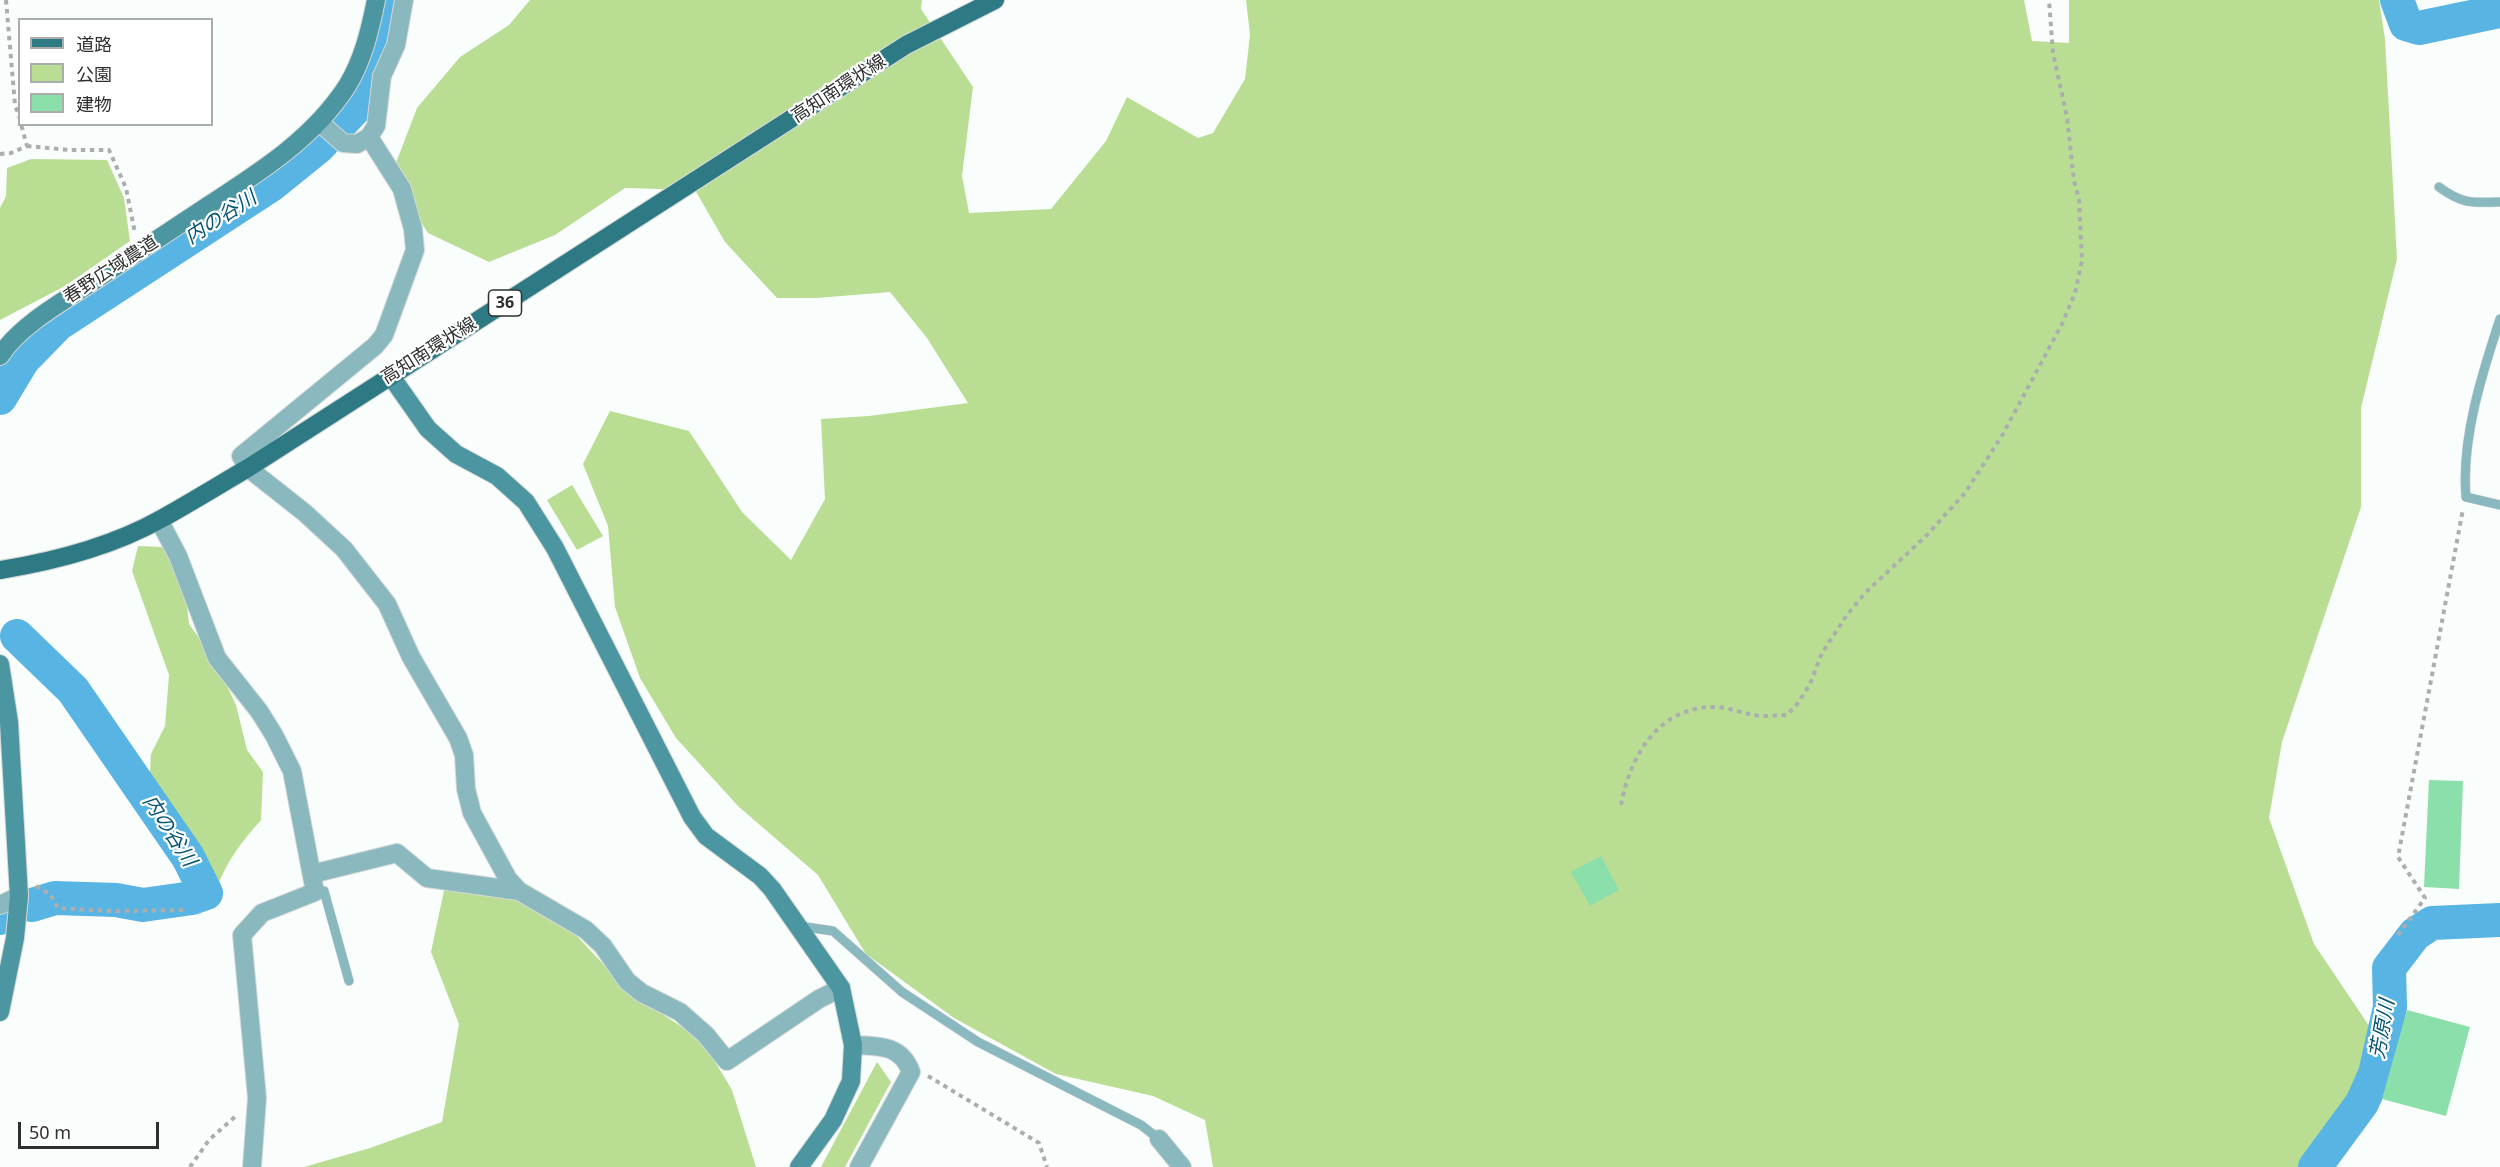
<!DOCTYPE html>
<meta charset="utf-8">
<style>
body{margin:0}
#map{position:relative;width:2500px;height:1167px;overflow:hidden;background:#f9fdfc;font-family:"Noto Sans","Noto Sans JP",sans-serif}
canvas{display:block}
.legend{position:absolute;left:18px;top:18px;width:195px;height:108px;box-sizing:border-box;background:#fff;border:2px solid #abacac;margin:0;padding:8px 10px;list-style:none;font-size:18px;color:#2e2f2f}
.legend li{display:flex;align-items:center;gap:12px;height:30px}
.legend b{width:30px;border:2px solid #abacac}
.scale{position:absolute;left:18px;top:1122px;width:141px;height:27px;box-sizing:border-box;border:3px solid #2e2f2f;border-top:0;padding-left:8px;font-size:18px;line-height:21px;white-space:nowrap;color:#2e2f2f;-webkit-text-stroke:4px #fff;paint-order:stroke}
</style>
<div id="map">
<canvas width="2500" height="1167"></canvas>
<ul class="legend">
<li><b style="height:8px;background:#2e7a84"></b>道路</li>
<li><b style="height:16px;background:#b9de93"></b>公園</li>
<li><b style="height:16px;background:#8bdfaa"></b>建物</li>
</ul>
<div class="scale">50 m</div>
</div>
<script>
const g = document.querySelector('canvas').getContext('2d');
g.lineJoin = 'round';
function fill(path, color) { g.fillStyle = color; g.fill(path, 'evenodd'); }
function trace(path, color, width, dash) { g.strokeStyle = color; g.lineWidth = width; g.lineCap = dash ? 'butt' : 'round'; g.setLineDash(dash || []); g.stroke(path); }
function label(font, color, halo, rows, align = 'center') {
  g.font = font + ' "Noto Sans","Noto Sans JP",sans-serif'; g.lineWidth = 4.5; g.setLineDash([]); g.textBaseline = 'middle'; g.strokeStyle = halo; g.fillStyle = color; for (const [text, x, y, turn = 0] of rows) {
    g.save(); g.translate(x, y); g.rotate((+turn || 0) * Math.PI / 180); g.textAlign = isNaN(turn) ? turn : align; if (halo) g.strokeText(text, 0, 0); g.fillText(text, 0, 0); g.restore();
  }
}
fill(new Path2D(`
 M530 0H922L921 9 973 87 962 176 969 213 1051 209 1106 141 1127 97 1198 138 1213 133 1245 79 1250 35 1246 0H2024L2032 41 2069 43V0H2379L2385 39 2397 259 2361 408V507L2282 742 2269 818 2314 944 2384 1048 2320 1167H1213L1205 1120 1153 1096 1056 1074 954 1018 866 954 818 875 739 807 676 738 640 678 615 607 608 526 583 464 610 411 689 431 742 512 791 560 825 499 821 419 869 416 968 403 927 338 890 292 817 298H777L725 242 695 190 625 188 555 235 489 262 428 233 406 199 394 168 417 108 460 57 509 25Z
 M31 159 107 160 124 198 130 241 65 286 0 320V208L6 196 7 168Z
 M572 485 603 536 577 550 547 500Z
 M138 546 163 547 184 577 189 624 215 660 236 705 247 750 263 772 261 820C237 847 226 863 213 897L201 868 162 816 149 790 151 754 165 726 169 675 132 571Z
 M446 881 498 888 563 921 630 993 702 1040 732 1090 756 1167H304L370 1148 442 1122 459 1024 431 952Z
 M877 1062 891 1082 845 1167H821Z`), '#b9de93');
trace(new Path2D(`
 M2397 0 2406 24 2419 28 2500 11
 M0 398 23 360 58 324 271 185 318 147 359 104 384 44 393 0
 M17 636 73 690 188 857 206 893 192 898 143 905 116 900 55 898 32 905
 M0 918 9 913
 M2315 1167 2362 1103 2375 1074 2390 1007 2389 968 2415 934 2432 923 2500 920`), '#57b4e3', 34);
fill(new Path2D(`
 M2429 780 2463 781 2459 889 2424 887Z
 M1601 856 1619 890 1590 906 1571 872Z
 M2407 1010 2470 1027 2446 1116 2382 1099Z`), '#8bdfaa');
const lane = new Path2D(`
 M2439 187C2462 204 2472 203 2500 202
 M2500 319C2482 374 2461 439 2466 497L2500 505
 M315 892 324 891 349 981
 M799 926 833 931 902 992 978 1042 1141 1125 1159 1139`);
const street = new Path2D(`
 M319 122 343 143 357 144 369 137 376 126 382 76 396 45 404 0
 M369 137 402 189 413 229 415 250 384 335 375 346 241 456 248 468 305 513 344 549 387 604 411 657 458 738 464 755 466 789 472 813 508 879 519 891 586 930 603 946 627 981 642 993 680 1012 706 1035 727 1061 819 999 841 988
 M159 520 178 556 217 658 259 711 274 735 292 771 315 892 262 913 242 935 257 1098 252 1167
 M312 874 397 853 427 878 519 891
 M0 905 19 896
 M853 1045C878 1046 901 1044 911 1072L859 1167
 M1159 1139 1182 1167`);
const secondary = new Path2D(`
 M0 356C18 327 60 303 88 285 127 259 167 233 206 207 258 173 312 140 347 86 363 60 370 30 376 0
 M390 375 428 429 456 454 497 476 526 502 555 548 692 817 706 836 760 876 772 889 841 988 853 1045 851 1081 833 1120 799 1167
 M0 664 9 722 19 896 15 938 0 1012`);
const primary = new Path2D(`
 M0 570C56 561 111 547 161 519 190 503 219 485 248 468L906 45 995 0`);
trace(lane, '#d4d8d7', 10);
trace(street, '#d4d8d7', 20);
trace(secondary, '#d4d8d7', 20);
trace(primary, '#d4d8d7', 20);
trace(new Path2D(`
 M6 0 15 105 20 119
 M27 146 69 150H109L126 188 135 233
 M0 154 11 153 27 146 21 124
 M1621 805C1630 756 1658 707 1714 707 1729 707 1741 713 1754 715 1764 717 1776 715 1787 715L1798 703 1810 684 1822 653 1847 615 1865 593 1927 535 1965 493 2003 434 2062 324 2075 293 2082 261 2079 199 2074 181 2067 117 2053 53 2049 0
 M36 886 50 894 58 908 113 911 185 910
 M2398 935 2425 898 2398 857 2463 509
 M928 1076 1039 1143 1047 1167
 M190 1167 209 1140 238 1114`), '#abaead', 4, [4.5, 4.5]);
trace(lane, '#89b8be', 9);
trace(street, '#89b8be', 18);
trace(secondary, '#4b96a0', 18);
trace(primary, '#2e7a84', 18);
for (const [x, y, w] of [
 [505,303,33]
]) { const box = new Path2D(); box.roundRect(x - w / 2, y - 13, w, 26, 4.5); g.fillStyle = '#fff'; g.fill(box); trace(box, '#2e2f2f', 1.5); }
label('bold 16px', '#2e2f2f', null, [
 ["36",505,303]
]);
label('18px', '#2e2f2f', '#fff', [
 ["高知南環状線",839,89,-33],
 ["春野広域農道",111,270,-33],
 ["高知南環状線",429,351,-32]
]);
label('italic 20px', '#035372', '#fff', [
 ["内の谷川",221,218,-33],
 ["内の谷川",169,831,57],
 ["芳原川",2383,1029,-80]
]);
</script>
